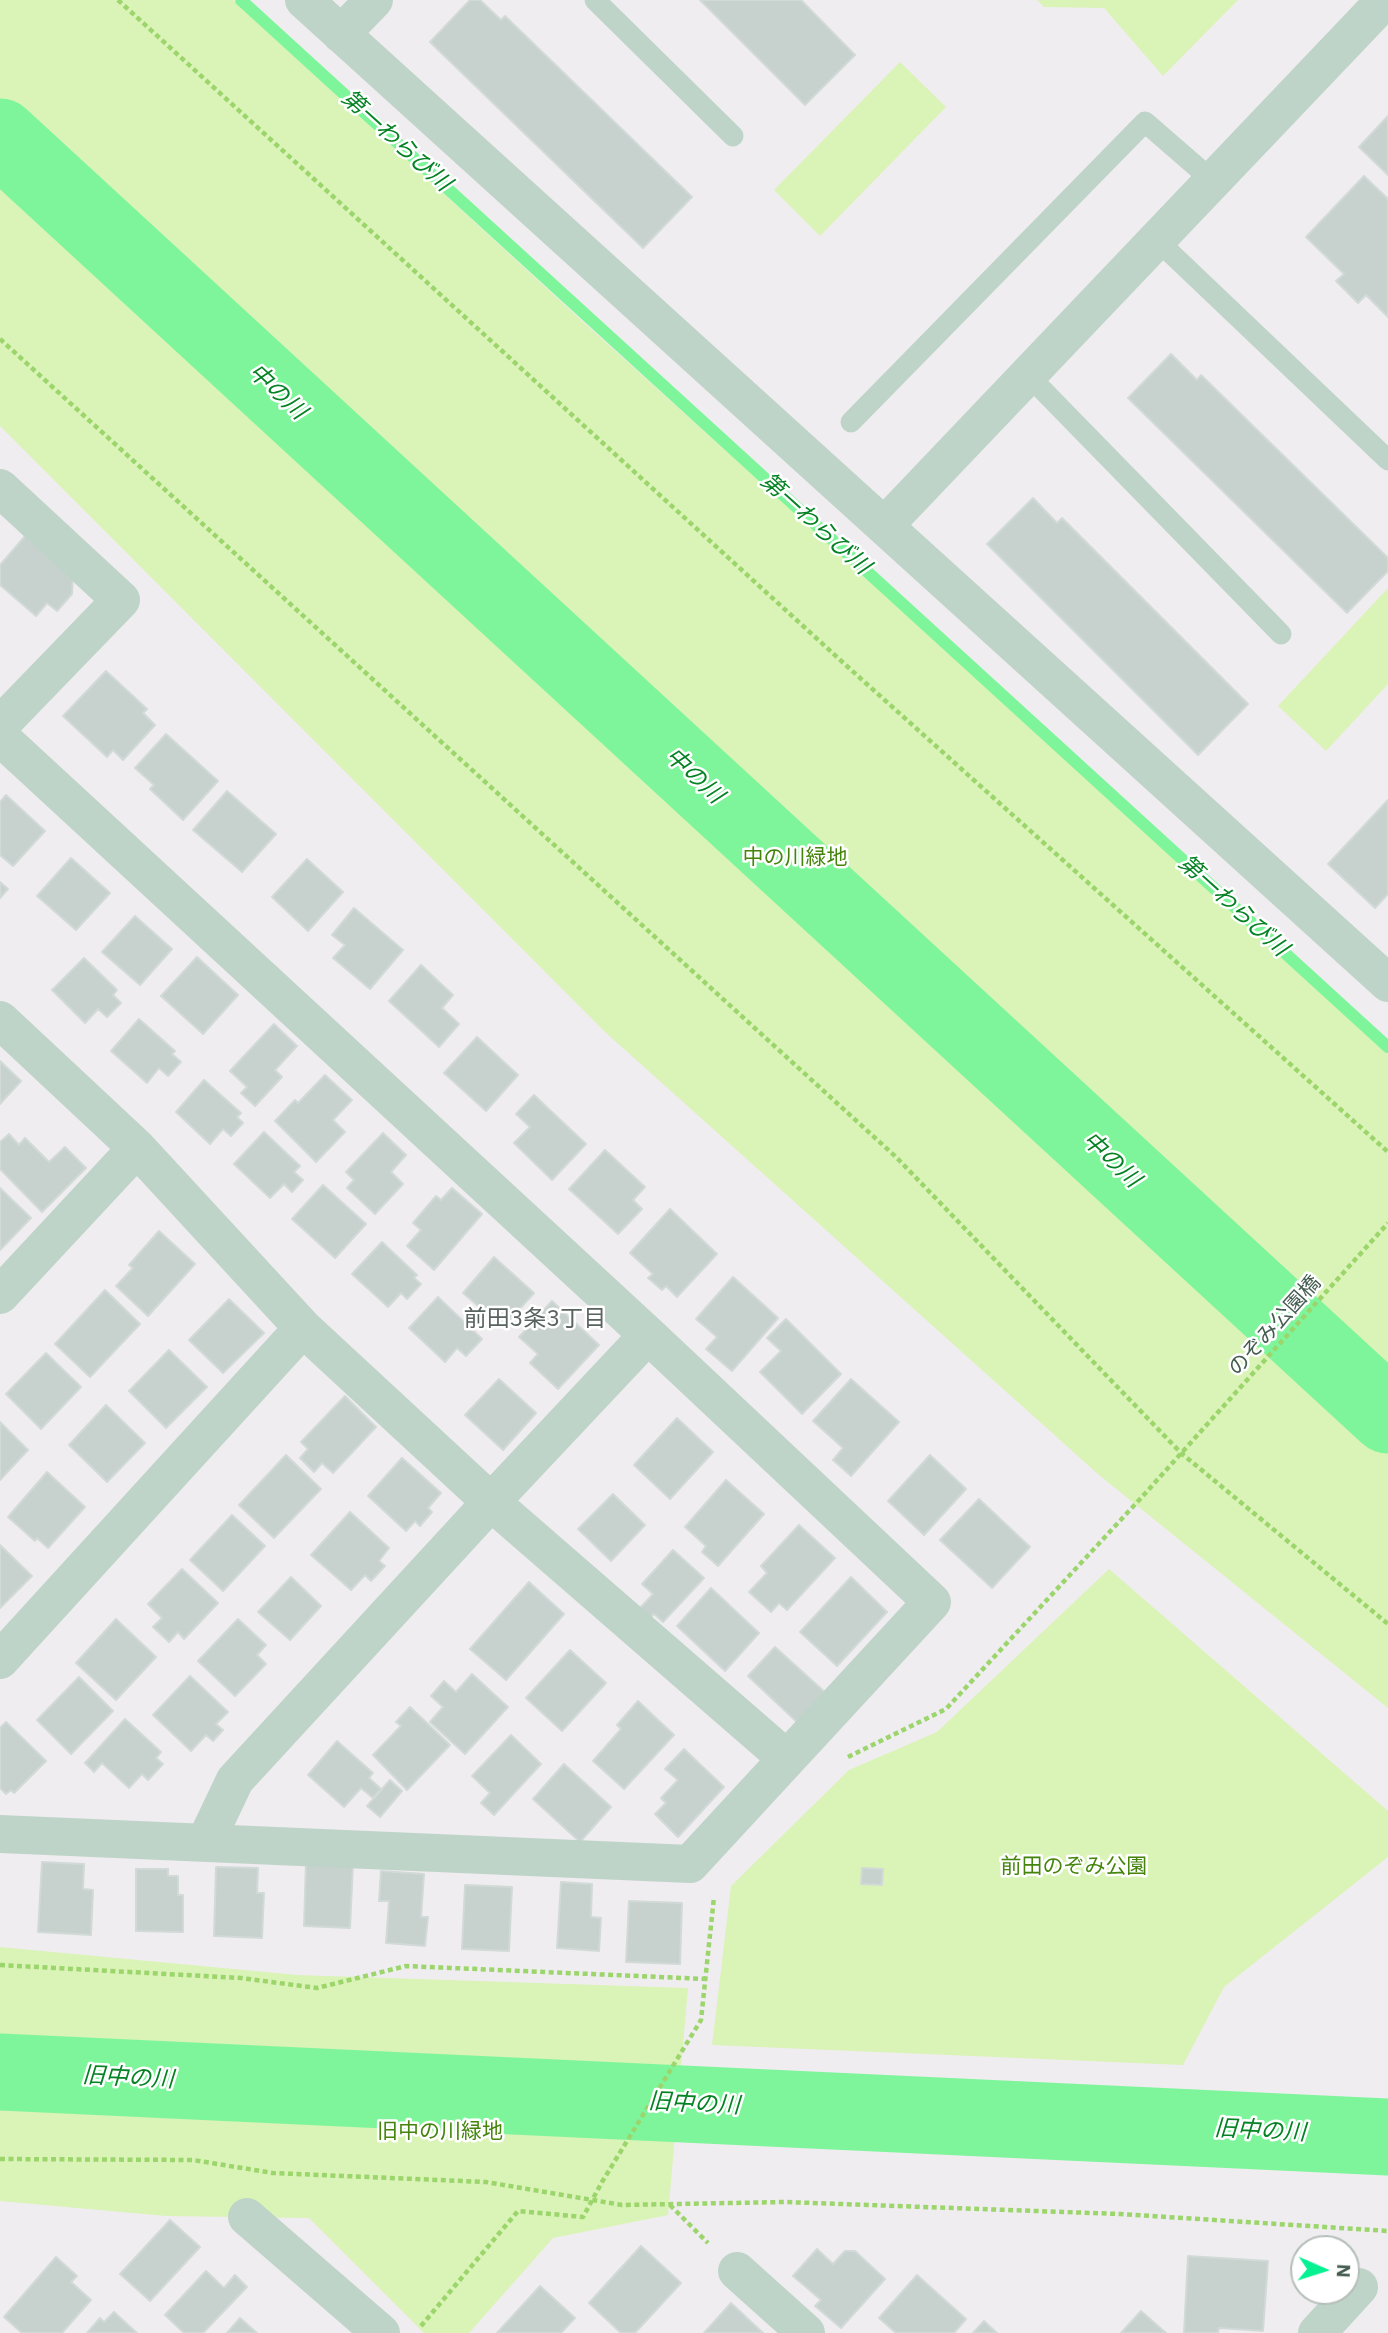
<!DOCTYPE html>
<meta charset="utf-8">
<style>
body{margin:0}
#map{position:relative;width:1388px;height:2333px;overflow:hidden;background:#f0edf0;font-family:"IBM Plex Sans",sans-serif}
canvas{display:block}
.north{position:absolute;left:1290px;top:2235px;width:70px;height:70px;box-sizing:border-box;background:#fff;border:2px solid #b4beb9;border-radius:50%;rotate:93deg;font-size:19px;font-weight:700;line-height:28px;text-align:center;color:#445d50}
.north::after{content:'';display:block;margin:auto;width:24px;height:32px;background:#06f192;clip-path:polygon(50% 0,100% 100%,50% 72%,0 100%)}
</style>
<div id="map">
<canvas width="1388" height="2333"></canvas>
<div class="north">N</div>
</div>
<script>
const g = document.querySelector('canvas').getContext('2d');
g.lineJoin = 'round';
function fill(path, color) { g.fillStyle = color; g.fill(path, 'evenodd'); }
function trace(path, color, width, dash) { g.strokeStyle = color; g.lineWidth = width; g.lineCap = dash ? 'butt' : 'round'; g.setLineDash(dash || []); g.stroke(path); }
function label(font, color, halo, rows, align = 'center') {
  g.font = font + ' "IBM Plex Sans","Noto Sans JP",sans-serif'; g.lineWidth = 5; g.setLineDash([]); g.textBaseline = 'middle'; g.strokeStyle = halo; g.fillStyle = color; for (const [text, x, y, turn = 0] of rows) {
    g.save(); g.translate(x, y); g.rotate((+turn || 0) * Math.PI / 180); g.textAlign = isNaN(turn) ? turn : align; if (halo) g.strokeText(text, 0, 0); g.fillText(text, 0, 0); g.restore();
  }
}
fill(new Path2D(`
 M0 0H233L592 330 1388 1048V1708L1099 1475 605 1032 0 426Z
 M1037 0H1238L1163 76 1104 8 1044 7Z
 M900 62 946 107 820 236 774 190Z
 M1388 588V684L1326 751 1278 706Z
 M1109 1569 1388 1811V1857L1224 1987 1183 2065 712 2045 731 1886 849 1770 937 1732Z
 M0 1947 297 1975 688 1988 668 2215 553 2238 469 2333H424L309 2218 166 2216 0 2201Z`), '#daf3b6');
trace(new Path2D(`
 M241 0 1388 1047`), '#7ff59b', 12);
trace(new Path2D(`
 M0 137 1388 1415
 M0 2072 1388 2137`), '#7ff59b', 77);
const building = new Path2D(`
 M470 0H480L501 20 505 16 692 197 643 248 430 42Z
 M700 0H801L855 55 805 105Z
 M1388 116V175L1359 147Z
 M1364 176 1388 199V317L1366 295 1358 303 1336 281 1344 274 1306 237Z
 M1171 354 1197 380 1201 375 1388 558V571L1347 613 1128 398Z
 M1033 498 1057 523 1062 518 1248 704 1198 755 987 544Z
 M26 535 73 575 72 594 57 611 47 603 36 616 0 585V565Z
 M106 671 147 709 143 713 155 725 123 760 113 750 107 757 63 716Z
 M166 734 218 781 183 820 150 789 154 785 135 768Z
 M227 791 276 834 242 872 193 830Z
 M6 795 45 831 13 866 0 855V802Z
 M1388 800V894L1375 908 1328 864Z
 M71 858 110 893 76 930 37 896Z
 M307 859 343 892 308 931 272 897Z
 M0 882 8 889 0 898Z
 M354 908 403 950 370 989 333 958 345 945 332 935Z
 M135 916 172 949 140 985 102 952Z
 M197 957 238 995 203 1034 161 996Z
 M84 958 117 990 113 995 121 1003 107 1017 98 1009 85 1023 52 990Z
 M421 965 453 995 442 1008 459 1024 439 1047 389 1001Z
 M139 1019 175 1051 172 1054 181 1062 168 1076 159 1068 147 1083 111 1051Z
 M274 1024 297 1046 275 1070 282 1077 255 1106 241 1093 247 1087 230 1071Z
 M477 1037 518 1075 486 1111 444 1073Z
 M0 1061 21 1081 0 1104Z
 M325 1075 352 1100 333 1120 345 1132 316 1162 275 1121 295 1100 298 1103Z
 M204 1080 241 1113 237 1117 243 1123 231 1136 223 1129 210 1144 176 1112Z
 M534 1095 586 1144 552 1180 514 1143 530 1127 516 1114Z
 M264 1132 300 1166 294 1172 303 1180 292 1192 284 1184 270 1198 234 1164Z
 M383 1133 406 1155 391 1172 403 1184 375 1214 347 1188 354 1180 346 1172Z
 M9 1134 19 1145 25 1138 49 1162 65 1147 86 1168 42 1212 0 1169V1142Z
 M605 1150 645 1187 633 1200 642 1209 618 1234 569 1189Z
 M323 1185 366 1224 335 1258 292 1219Z
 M0 1188 31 1218 0 1250Z
 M452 1188 482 1214 434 1270 407 1246 421 1230 413 1223 436 1196 441 1200Z
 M670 1209 717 1254 677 1297 666 1286 662 1290 648 1278 653 1274 630 1253Z
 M159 1231 195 1264 148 1316 116 1286 133 1268 129 1265Z
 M382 1242 417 1275 414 1278 421 1284 407 1299 401 1293 388 1307 352 1274Z
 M494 1257 534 1293 509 1321 505 1317 499 1324 463 1293Z
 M733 1277 778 1318 732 1371 706 1349 717 1337 696 1319Z
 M105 1290 140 1324 90 1377 55 1344Z
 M438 1297 482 1339 466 1356 457 1348 445 1362 409 1328Z
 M229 1299 264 1333 223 1373 189 1340Z
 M552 1301 599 1345 558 1389 530 1363 538 1354 519 1337Z
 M786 1319 841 1374 802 1414 760 1372 781 1351 767 1338Z
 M169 1350 207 1387 166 1428 129 1391Z
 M46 1353 81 1387 41 1429 6 1394Z
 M499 1379 536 1413 503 1450 465 1415Z
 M851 1379 899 1422 851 1476 833 1460 843 1448 813 1421Z
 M345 1396 376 1427 333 1473 322 1463 314 1472 300 1458 308 1449 301 1442Z
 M106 1405 145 1443 107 1482 69 1445Z
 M677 1418 713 1452 670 1499 634 1465Z
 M0 1422 28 1450 0 1480Z
 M286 1455 321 1489 274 1538 239 1505Z
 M930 1455 966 1489 924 1535 888 1501Z
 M402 1458 441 1493 428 1508 432 1512 420 1526 415 1521 406 1531 368 1496Z
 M47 1472 85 1507 48 1548 37 1538 35 1541 8 1517Z
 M726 1480 764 1514 718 1566 702 1552 706 1546 685 1527Z
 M613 1494 645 1525 611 1561 578 1529Z
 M979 1499 1030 1547 992 1588 940 1540Z
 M350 1512 389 1548 379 1561 385 1566 371 1581 365 1575 351 1590 311 1555Z
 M232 1515 265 1546 223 1591 190 1560Z
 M799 1525 835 1558 787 1610 779 1603 771 1612 749 1592 767 1573 761 1566Z
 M0 1545 32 1576 0 1608Z
 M673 1550 704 1578 663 1622 654 1614 650 1618 640 1608 653 1594 642 1584Z
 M182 1569 218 1603 184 1639 178 1632 169 1642 153 1627 162 1618 148 1604Z
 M291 1577 321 1606 290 1640 258 1612Z
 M851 1577 887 1612 837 1666 800 1632Z
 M529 1582 564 1614 506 1680 470 1649Z
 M711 1588 759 1633 725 1671 677 1626Z
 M116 1619 156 1657 116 1700 76 1663Z
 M238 1619 266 1645 257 1655 266 1664 235 1696 198 1661Z
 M775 1647 827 1694 799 1724 748 1676Z
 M570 1650 606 1683 562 1731 526 1698Z
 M472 1674 508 1707 465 1754 430 1722 443 1707 431 1696 444 1681 456 1692Z
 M190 1676 228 1712 216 1724 223 1730 213 1741 206 1735 191 1751 153 1715Z
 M79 1677 113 1711 71 1754 37 1720Z
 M638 1701 674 1735 624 1789 593 1761 621 1729 617 1725Z
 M410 1707 450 1745 407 1790 373 1755 401 1726 396 1722Z
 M125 1719 161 1752 156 1758 163 1764 148 1780 142 1774 129 1788 102 1763 94 1772 85 1763Z
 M6 1722 46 1761 14 1793 11 1790 6 1794 0 1788V1728Z
 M511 1735 541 1764 494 1815 481 1803 490 1793 472 1776Z
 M337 1741 373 1773 369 1778 381 1789 373 1798 361 1788 344 1807 308 1775Z
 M684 1749 724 1787 678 1837 655 1814 666 1803 661 1798 678 1780 665 1769Z
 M564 1764 611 1807 580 1842 533 1799Z
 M390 1780 402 1791 380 1817 367 1806Z
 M306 1861 353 1863 350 1928 304 1926Z
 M42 1862 84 1864 83 1889 93 1890 91 1935 38 1932Z
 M216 1867 258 1868 257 1893H264L262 1938 214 1936Z
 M862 1868 883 1869 882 1885 861 1884Z
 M136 1869H168V1876H178V1895H183V1932L136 1931Z
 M381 1871 424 1874 421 1917H428L425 1946 386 1943 389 1901H379Z
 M561 1882 592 1884 591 1917 601 1918 599 1951 557 1948Z
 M465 1885 512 1887 509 1951 462 1949Z
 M629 1901 682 1903 680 1964 626 1962Z
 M170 2220 200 2247 150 2301 120 2274Z
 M641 2246 681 2283 635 2333H621L589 2303Z
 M817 2249 833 2264 845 2251H855L885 2279 841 2328 815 2306 821 2300 793 2276Z
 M1188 2256 1268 2261 1263 2331 1219 2328 1218 2333H1184Z
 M56 2257 77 2276 71 2282 91 2300 62 2333H22L4 2317Z
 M206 2271 224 2288 235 2275 247 2287 203 2333H184L165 2315Z
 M917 2275 966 2319 954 2333H896L879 2318Z
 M540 2286 575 2318 561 2333H497Z
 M731 2303 763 2333H704Z
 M1141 2311 1166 2333H1121Z
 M114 2312 137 2333H87L100 2318 104 2322Z
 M240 2318 257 2333H227Z
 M984 2321 997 2333H973Z`);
fill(building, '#c7d1ce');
trace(building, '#d1dad7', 2);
trace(new Path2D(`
 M118 0 849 668 1388 1152
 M0 339 896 1157 1181 1453 1388 1624
 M848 1757 946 1709 1141 1498 1388 1223
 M0 1965 241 1978 317 1988 406 1966 706 1979
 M0 2159 193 2160 273 2173 486 2182 622 2205 785 2202 1120 2214 1388 2231
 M670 2205 708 2243
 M421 2326 518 2211 583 2217 602 2182 701 2020 714 1897`), '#9bd56b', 4.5, [5, 3.5]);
trace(new Path2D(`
 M595 0 733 136
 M1157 240 1388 460
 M1028 375 1281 634
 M851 422 1145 122 1213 181`), '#bfd4c9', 21);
trace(new Path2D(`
 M304 0 1388 983
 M341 34 374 0
 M0 488 121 600 0 725
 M884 526 1385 0
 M0 737 648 1335 932 1602 690 1864 0 1834
 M0 1020 137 1148 303 1328 491 1502 787 1759
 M0 1295 137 1148
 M0 1660 303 1328
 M205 1843 235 1780 491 1502 648 1335
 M247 2217 381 2333
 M737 2271 806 2333
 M1317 2333 1359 2287`), '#bfd4c9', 38);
label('21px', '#45850d', '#fff', [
 ["中の川緑地",795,858],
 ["前田のぞみ公園",1074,1867],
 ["旧中の川緑地",440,2132]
]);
label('21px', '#445d50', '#fff', [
 ["のぞみ公園橋",1275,1326,-48]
]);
label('italic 23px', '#058224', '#fff', [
 ["第一わらび川",396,141,42],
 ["中の川",277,392,43],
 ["第一わらび川",815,524,42],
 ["中の川",694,776,43],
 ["第一わらび川",1233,906,42],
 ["中の川",1111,1160,43],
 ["旧中の川",128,2078,3],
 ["旧中の川",694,2104,3],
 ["旧中の川",1260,2131,3]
]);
label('23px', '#59635f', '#fff', [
 ["前田3条3丁目",535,1319]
]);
</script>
